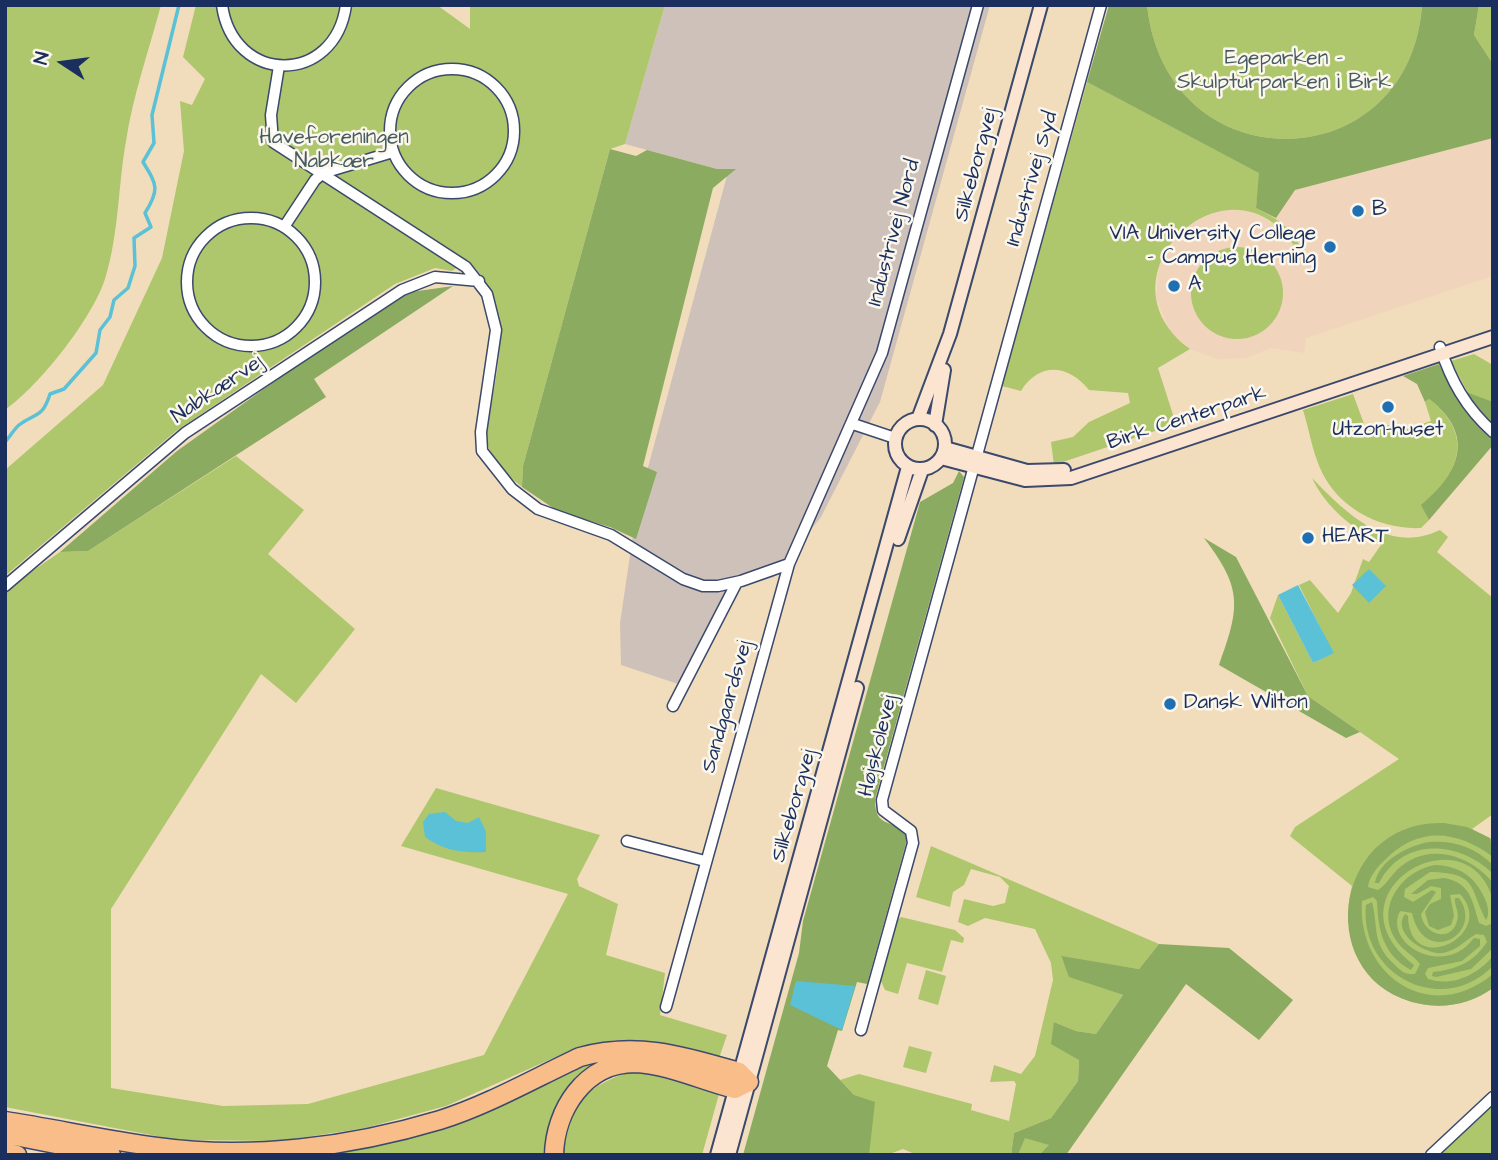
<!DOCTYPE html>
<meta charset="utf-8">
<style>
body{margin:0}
#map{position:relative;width:1498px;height:1160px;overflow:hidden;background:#f1ddbc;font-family:"Architects Daughter",sans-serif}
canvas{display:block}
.frame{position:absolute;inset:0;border:7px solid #1b2f5e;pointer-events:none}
.north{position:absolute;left:28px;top:28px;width:70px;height:70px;-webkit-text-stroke:5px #fbf7ec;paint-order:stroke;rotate:283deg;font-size:19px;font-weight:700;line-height:28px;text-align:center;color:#1b2f5e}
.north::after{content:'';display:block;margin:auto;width:24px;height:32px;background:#1b2f5e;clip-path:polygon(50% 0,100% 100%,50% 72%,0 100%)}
</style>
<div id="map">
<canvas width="1498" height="1160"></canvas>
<div class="frame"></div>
<div class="north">N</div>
</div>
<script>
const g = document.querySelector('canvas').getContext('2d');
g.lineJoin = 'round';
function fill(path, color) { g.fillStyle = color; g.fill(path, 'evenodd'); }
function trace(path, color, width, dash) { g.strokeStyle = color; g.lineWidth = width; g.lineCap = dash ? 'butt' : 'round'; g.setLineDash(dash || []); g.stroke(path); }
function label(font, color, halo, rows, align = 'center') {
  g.font = font + ' "Architects Daughter",sans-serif'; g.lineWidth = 5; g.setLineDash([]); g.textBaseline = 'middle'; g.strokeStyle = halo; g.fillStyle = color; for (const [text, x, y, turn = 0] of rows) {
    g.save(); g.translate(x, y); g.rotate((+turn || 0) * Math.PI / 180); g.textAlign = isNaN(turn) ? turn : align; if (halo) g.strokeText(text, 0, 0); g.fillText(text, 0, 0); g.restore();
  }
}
fill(new Path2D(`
 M1493 138V276L1306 338 1304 353 1271 348 1246 358 1217 359 1190 349 1169 331 1156 297 1159 266 1171 241 1200 216 1226 210H1246L1295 190Z`), '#f0d5bc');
fill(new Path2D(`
 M665 5H990L880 402 821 517 774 577 726 591 678 684 621 665 620 623 637 508 728 172 625 144Z`), '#cec1b9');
fill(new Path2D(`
 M5 5H161C149 50 133 95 126 141 118 186 119 234 105 279 92 319 40 385 5 410Z
 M196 5H437L470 29V5H665L625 144 610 149 523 466 522 487C503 471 488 459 486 434 496 369 519 312 468 260L452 271 435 268 395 284 176 431 5 576V470L103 385 162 258 184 151 180 101 192 105 205 79 183 57Z
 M1147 5H1422C1410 181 1166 186 1147 5Z
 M1479 5H1493V64L1474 35Z
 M1087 82 1260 173 1256 208C1286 223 1295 232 1308 263L1305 265C1244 131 1086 273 1190 349L1158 368 1176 424 1054 465 1051 442 1073 437 1089 422 1130 403 1128 393 1089 390C1068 364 1039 362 1021 391L1002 386Z
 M1191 293a46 46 0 1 1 92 0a46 46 0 1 1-92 0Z
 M1474 354 1493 365V424L1477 410 1451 361Z
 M1353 394 1367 432 1389 425 1392 434 1431 421 1425 402 1429 399C1474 434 1461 472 1422 505L1429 520 1421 528C1380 530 1337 508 1320 468 1312 450 1309 429 1303 410Z
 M236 456 304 510 268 554 355 629 296 703 261 674 111 909V1088L223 1106 308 1104 484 1055 568 894 401 846 436 788 600 835 577 879 579 886 618 904 606 955 665 973 660 1015 727 1035 718 1061 652 1041 615 1040 578 1047 446 1106 365 1128 280 1141 177 1140 5 1107V590L60 552 88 551Z
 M1312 478C1347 514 1388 555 1440 530L1448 537 1437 552 1493 598V814L1472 829 1493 840V988C1418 1039 1329 972 1352 886L1290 836 1295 827 1399 759 1308 696 1270 618 1278 595 1313 663 1333 653 1299 585 1310 580 1338 613 1351 593 1363 559 1369 562 1381 545C1352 527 1327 509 1312 478Z
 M931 846 1159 944 1139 969 1061 957 1070 977 1123 995 1096 1034 1076 1031 1054 1022 1079 1060 1078 1081 1051 1118 1014 1133 1011 1155H917L903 1149 887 1155H869L854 1095 840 1080 859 1074 972 1104 971 1110 1009 1121 1016 1084 1014 1081 990 1082 994 1065 1021 1074 1035 1056 1053 980 1051 963 1035 929 985 918 968 926 958 922 964 899 993 906 1005 903 1009 886 1000 877 971 869 964 885 953 892 950 907 916 897Z
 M901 917 955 930 964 938 963 943 951 940 942 972 907 963 898 994 885 990 880 979 896 921Z
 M926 970 946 976 938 1005 918 999Z
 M909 1046 932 1052 926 1073 903 1067Z
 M618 1057C574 1092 553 1094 545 1155H302L354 1148 585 1063Z
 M635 1070 719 1094 702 1155H561C566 1104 588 1085 635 1070Z
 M1493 1104V1155H1437Z
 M1025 1137 1050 1145 1039 1155H1018Z`), '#aec66c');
fill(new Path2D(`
 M1109 5H1147C1166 186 1410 181 1422 5H1479L1474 35 1493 64V138L1295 190 1276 218 1256 208 1259 173 1087 82Z
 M610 149 636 156 647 150 717 169H736L713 188 643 466 657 472 636 539 610 527 559 512 522 487 523 466Z
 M453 286 314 379 326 397 88 551 60 552 177 451 289 371 404 293Z
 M1439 364C1454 394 1469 416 1493 440V445L1429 520 1421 505C1461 472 1475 434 1429 399L1425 402 1417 384 1403 376Z
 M1466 392 1493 402V424L1477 410Z
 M959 471 964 477 875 799C875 829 891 818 907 834L906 843 867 984 857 982 842 1031 838 1030 827 1066 854 1095 875 1102 869 1155H743L799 953 803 921 920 502 953 483Z
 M1204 538 1236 557 1308 696 1360 732 1346 738 1219 665C1240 607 1243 589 1204 538Z
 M1444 823 1467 827 1490 838 1493 857C1457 830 1418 826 1385 860 1377 867 1369 877 1368 887L1378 890C1386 885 1390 877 1397 870 1426 841 1470 854 1493 883V900C1467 808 1321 893 1414 965L1411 970C1383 955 1378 930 1377 901L1373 897 1362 901C1357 976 1431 1026 1493 974V988C1472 1003 1447 1009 1421 1004 1311 983 1331 819 1444 823Z
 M1429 842C1454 840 1475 847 1493 865V874C1461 841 1403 836 1379 883H1375C1379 860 1408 846 1429 842Z
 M1435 865C1459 866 1475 876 1485 899 1488 906 1490 914 1486 920 1469 887 1478 873 1430 872L1405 889 1404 897 1413 902 1432 890 1436 892 1421 914C1423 934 1451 944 1457 921 1460 913 1454 905 1455 898H1459C1485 934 1424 968 1412 913L1400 911C1383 944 1444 979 1474 938L1480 939V946L1462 961 1428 968 1425 974 1428 979C1453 987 1477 975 1493 956V966C1442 1018 1359 975 1366 905L1372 902C1379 930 1371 943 1395 965 1402 972 1406 975 1415 974L1420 964C1413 955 1402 950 1396 940 1375 908 1401 871 1435 865Z
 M1444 878C1471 883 1472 901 1479 923L1486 926 1493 923V948L1471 969 1436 977 1432 976 1433 972C1457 969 1473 963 1487 942L1484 935 1476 934C1464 941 1458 950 1443 953 1425 955 1391 933 1405 914L1408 916C1409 979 1498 935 1460 894L1450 895 1454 916 1451 925 1438 930 1429 926 1425 912 1430 904 1441 899V888L1431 886 1417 894H1411L1428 880Z
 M1159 944 1229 948 1293 1000 1259 1040 1186 984 1066 1155H1039L1049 1145 1025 1138 1018 1155H1011L1014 1133 1051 1118 1078 1081 1079 1060 1051 1044 1054 1022 1076 1031 1096 1034 1123 995 1069 977 1061 956 1139 969Z`), '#8aab60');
fill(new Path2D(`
 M1369 569 1386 586 1369 603 1352 585Z
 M1298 585 1334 653 1313 663 1278 595Z
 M445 812 456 821 468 823 479 817 486 832V852C462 853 444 851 425 837L423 822 429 814Z
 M796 981 855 986 842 1030 790 1005Z`), '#5ac1d7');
trace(new Path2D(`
 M5 442C10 437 14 429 19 425 36 412 42 419 50 394L64 389 96 353 100 330 110 317 114 300 128 288 135 266 134 238 151 227 145 213C160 189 157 185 143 162L154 143 152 115 179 5`), '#5ac1d7', 3.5);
const street = new Path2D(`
 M222 5C233 85 335 86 346 5
 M279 66 271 115 273 142 466 267 487 294 496 330 481 432 482 451 512 489 538 509 611 535 683 579 703 586H718L741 581 789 564
 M390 131a62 62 0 1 1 124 0a62 62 0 1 1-124 0Z
 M187 282a64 64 0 1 1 128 0a64 64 0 1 1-128 0Z
 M284 227 315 180 323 173 393 152
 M1440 347C1451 381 1466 408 1493 432
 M853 424 895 438
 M5 586 185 433 402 290 435 277 479 281
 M673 706 737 582
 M627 841 705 861
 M666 1007 789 564 882 353 978 5
 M861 1030 913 843 911 831 883 810 882 800 1101 5
 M1431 1155 1493 1097`);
const secondary = new Path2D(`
 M895 444a25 25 0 1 1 50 0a25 25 0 1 1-50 0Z
 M918 419 950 334 1041 5
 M935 425 944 370
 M945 448 1027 471 1064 470
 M941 458 1025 480 1071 478 1493 337
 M898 539 922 470
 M717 1155 908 467
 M729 1155 857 688`);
const highway = new Path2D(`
 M5 1121C56 1129 106 1140 157 1147 250 1160 350 1147 440 1120 488 1105 535 1078 580 1057 637 1041 684 1056 739 1072L749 1082 735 1089C703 1081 667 1064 635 1063 584 1063 555 1111 554 1155
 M5 1134 111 1155
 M5 1152 17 1155`);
trace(street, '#3b496c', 13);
trace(secondary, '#3b496c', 16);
trace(highway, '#3b496c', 21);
trace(street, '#fff', 10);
trace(secondary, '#fce5d0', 12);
trace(highway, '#f8bd89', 18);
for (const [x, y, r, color] of [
 [1358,211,7,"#1f6fb2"],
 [1330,247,7,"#1f6fb2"],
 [1174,286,7,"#1f6fb2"],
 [1388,407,7,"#1f6fb2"],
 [1308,538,7,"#1f6fb2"],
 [1170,704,7,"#1f6fb2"]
]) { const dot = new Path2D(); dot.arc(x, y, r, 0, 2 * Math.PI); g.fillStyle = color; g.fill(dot); trace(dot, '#fbf7ec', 2.5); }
label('21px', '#475c62', '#fbf7ec', [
 ["Egeparken -",1284,60],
 ["Skulpturparken i Birk",1284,84],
 ["Haveforeningen",334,139],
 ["Nabkær",334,163]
]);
label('21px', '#1b2f5e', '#fbf7ec', [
 ["Silkeborgvej",977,165,-75],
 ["Industrivej Syd",1033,179,-74],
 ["Industrivej Nord",895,233,-75],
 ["Nabkærvej",218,390,-34],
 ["Birk Centerpark",1187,419,-18],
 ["Sandgaardsvej",728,707,-74],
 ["Højskolevej",879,746,-76],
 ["Silkeborgvej",795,806,-74]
]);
label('21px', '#1b2f5e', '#fbf7ec', [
 ["B",1372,211],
 ["VIA University College",1316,235,"right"],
 ["- Campus Herning",1316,259,"right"],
 ["A",1188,286],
 ["Utzon-huset",1388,431,"center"],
 ["HEART",1322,538],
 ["Dansk Wilton",1184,704]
], 'left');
</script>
